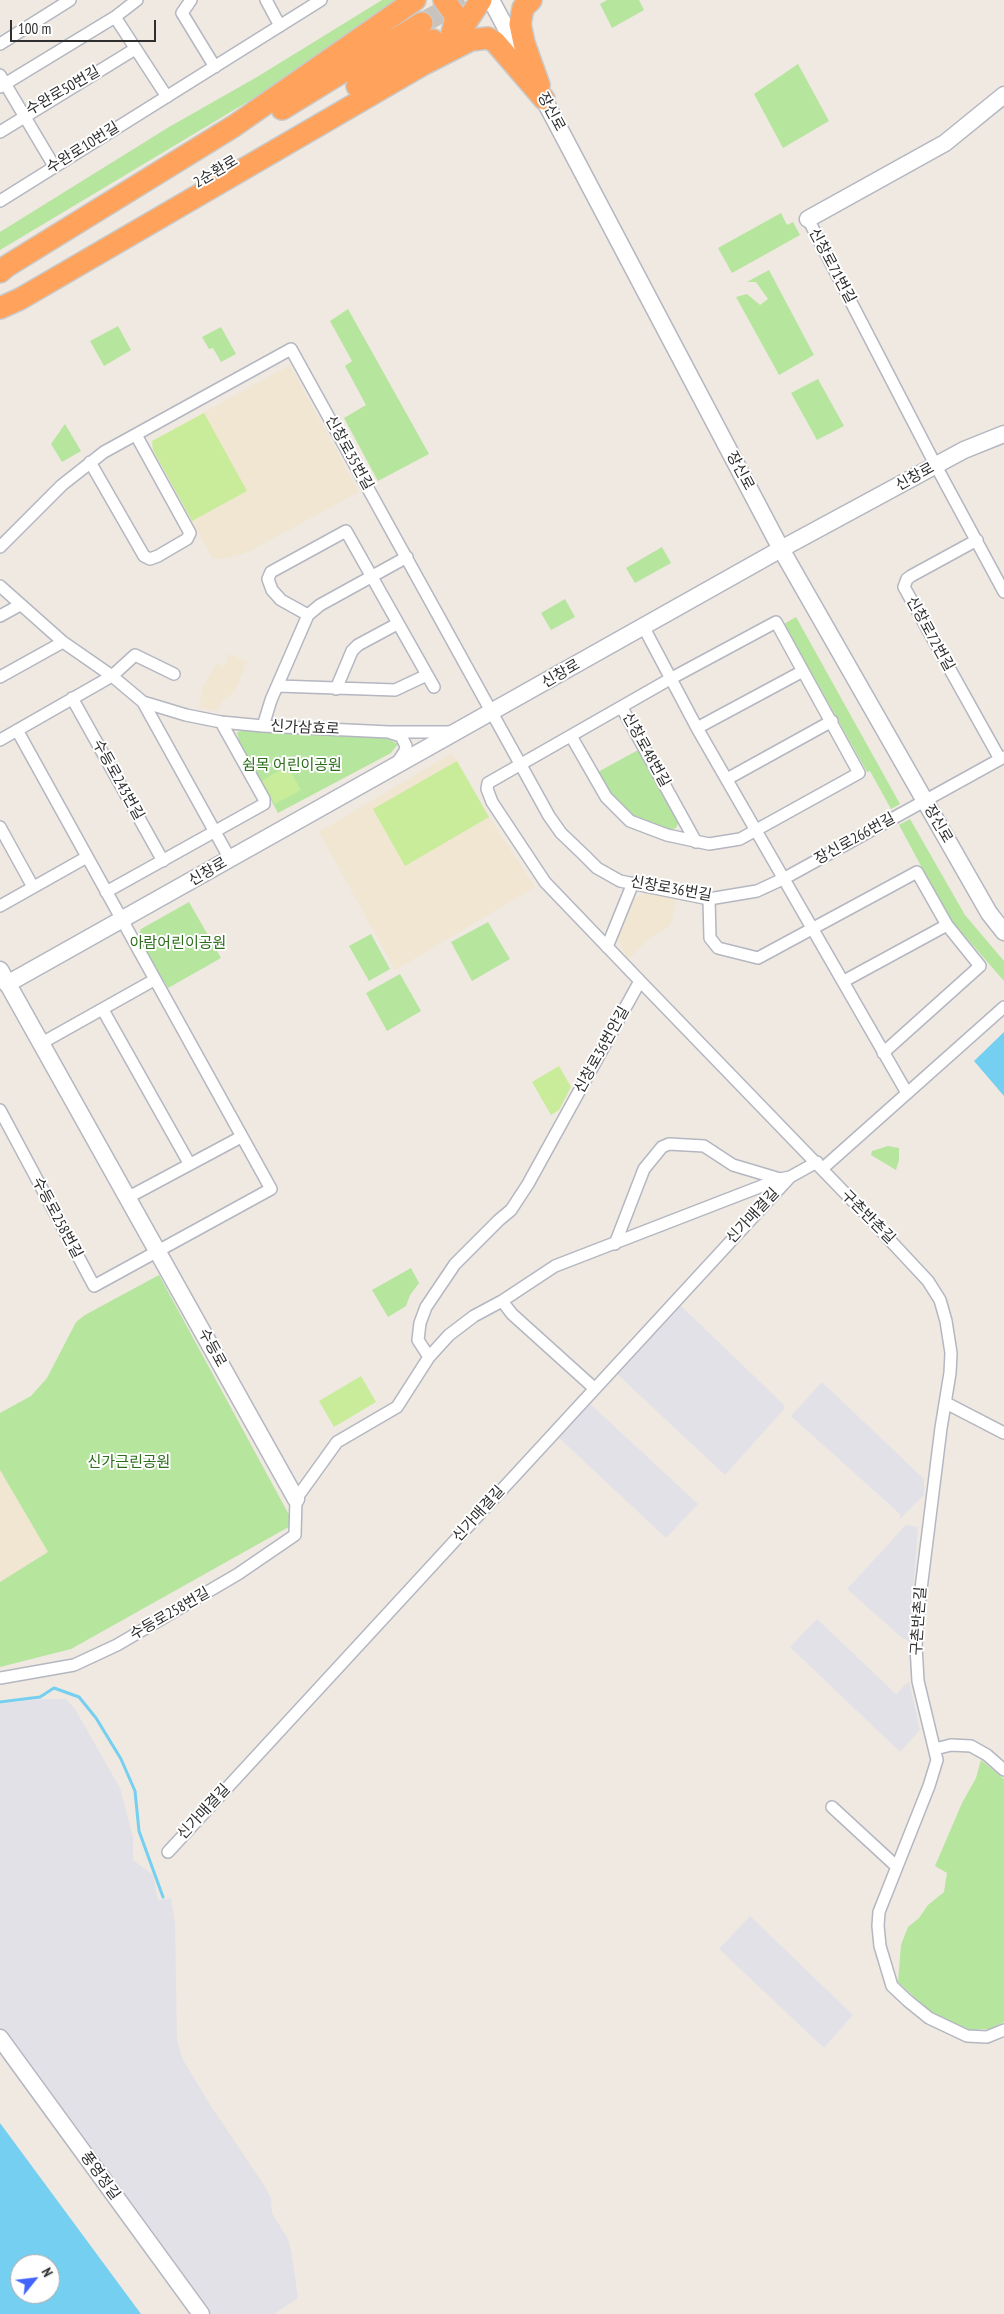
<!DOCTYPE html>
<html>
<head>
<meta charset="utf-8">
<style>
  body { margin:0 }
  #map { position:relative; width:1004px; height:2314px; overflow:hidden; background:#efe9e1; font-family:"PT Sans Narrow",sans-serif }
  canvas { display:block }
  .north { position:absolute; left:10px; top:2254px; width:50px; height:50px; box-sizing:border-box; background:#fff; border:1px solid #ababab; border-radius:50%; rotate:61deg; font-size:14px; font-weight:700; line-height:20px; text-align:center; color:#2e2e2e }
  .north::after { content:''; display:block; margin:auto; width:18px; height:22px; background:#4264fb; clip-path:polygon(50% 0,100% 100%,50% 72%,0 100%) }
  .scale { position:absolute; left:10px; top:20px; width:146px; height:22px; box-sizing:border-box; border:2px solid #2e2e2e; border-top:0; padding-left:6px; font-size:15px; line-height:18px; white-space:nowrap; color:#2e2e2e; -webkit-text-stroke:4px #fff; paint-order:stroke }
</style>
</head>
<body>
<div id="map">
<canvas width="1004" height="2314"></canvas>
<div class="north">N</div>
<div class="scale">100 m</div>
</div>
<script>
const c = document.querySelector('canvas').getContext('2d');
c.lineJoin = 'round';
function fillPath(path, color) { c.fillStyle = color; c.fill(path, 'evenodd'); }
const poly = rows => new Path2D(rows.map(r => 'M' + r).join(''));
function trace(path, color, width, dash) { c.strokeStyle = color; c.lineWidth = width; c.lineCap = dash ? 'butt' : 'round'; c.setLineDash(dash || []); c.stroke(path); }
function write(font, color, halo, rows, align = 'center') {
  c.font = font + ' "PT Sans Narrow","Noto Sans KR",sans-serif'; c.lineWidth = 4; c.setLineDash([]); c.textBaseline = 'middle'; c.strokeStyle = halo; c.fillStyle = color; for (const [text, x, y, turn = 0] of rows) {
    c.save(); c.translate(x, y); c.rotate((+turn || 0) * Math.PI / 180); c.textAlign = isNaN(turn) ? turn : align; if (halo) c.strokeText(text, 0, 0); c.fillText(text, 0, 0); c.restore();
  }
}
fillPath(poly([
  [678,1303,783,1404,785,1408,725,1475,615,1372],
  [822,1382,924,1479,924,1495,900,1519,900,1514,791,1416],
  [588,1402,698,1504,666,1538,556,1435],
  [906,1525,918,1527,909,1641,901,1637,847,1589],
  [817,1619,896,1694,909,1681,920,1730,900,1752,790,1647],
  [41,1699,66,1699,75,1709,120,1788,133,1837,133,1860,153,1875,158,1900,171,1898,175,1924,177,2040,183,2060,209,2103,266,2188,271,2198,272,2213,288,2239,291,2250,298,2298,274,2314,211,2314,0,2027,0,1704],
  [750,1916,853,2015,824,2048,719,1949]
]), '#e3e1e8');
fillPath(poly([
  [290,365,359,492,246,553,223,559,213,559,153,450,152,441],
  [229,654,247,661,237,687,230,696,222,701,218,711,199,708,203,686,217,663,224,667],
  [452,753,489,817,535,887,395,970,319,832],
  [646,893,677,899,672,919,670,925,648,940,628,959,618,940,634,898],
  [0,1470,48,1552,0,1582]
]), '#f0e6d1');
fillPath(poly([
  [382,0,405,0,264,92,0,250,0,232,169,127,257,77],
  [607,0,639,0,644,10,612,28,600,4],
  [798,64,829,121,783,148,754,94],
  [781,213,787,225,793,222,800,235,732,273,718,248],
  [769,270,814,355,779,375,736,297,747,294,760,305,768,299,756,282,747,282],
  [348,309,429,454,378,481,344,418,366,405,345,366,352,361,330,321],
  [118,326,131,350,104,366,90,341],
  [221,327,236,354,221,362,213,348,209,349,202,337],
  [818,379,844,426,817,440,791,393],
  [65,424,81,451,62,462,51,444],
  [662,547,671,563,635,583,626,568],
  [565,599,575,617,551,630,541,613],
  [796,617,900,804,891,809,870,771,867,772,784,624],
  [247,730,384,737,398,744,391,753,278,813,239,741,237,732],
  [640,749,679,821,676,828,670,830,633,817,614,801,596,773],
  [910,819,965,915,1004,961,1004,981,949,918,899,825],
  [189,902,221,958,168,988,138,937,141,929],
  [488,922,510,959,472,981,451,942],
  [371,934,390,969,369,981,349,946],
  [400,974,421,1011,387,1031,366,993],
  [888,1146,899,1148,899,1160,896,1170,871,1155,872,1151],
  [411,1268,419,1283,410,1295,406,1306,388,1317,372,1290],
  [159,1275,294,1524,71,1649,0,1667,0,1582,48,1552,0,1470,0,1413,31,1396,47,1378,76,1322,85,1315],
  [981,1760,1004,1779,1004,2022,989,2029,970,2030,933,2014,898,1982,901,1945,908,1927,919,1918,928,1905,944,1892,947,1873,935,1866,962,1803,976,1778]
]), '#b6e59e');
fillPath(poly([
  [204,413,247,491,192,521,153,450,152,441],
  [457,761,489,817,405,866,373,809],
  [287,766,301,790,275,804,262,781],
  [559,1066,571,1087,559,1110,551,1115,532,1082],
  [361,1376,376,1402,334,1427,319,1401]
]), '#c9ec9a');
fillPath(poly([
  [1004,1032,1004,1096,974,1061],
  [0,2123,141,2314,0,2314],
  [20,2264,50,2264,50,2294,20,2294]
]), '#75cff0');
trace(poly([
  [0,1702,40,1697,54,1688,79,1697,96,1718,121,1759,135,1791,139,1831,163,1897]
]), '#75cff0', 3);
trace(poly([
  [422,23,464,0]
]), '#c8c4bd', 21, [21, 11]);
const street = poly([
  [191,0,182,13,215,67],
  [266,0,280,26],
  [115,17,167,97],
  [0,44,70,0],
  [0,75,54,166],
  [0,87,115,17,137,0],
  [0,132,135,49],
  [0,201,321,0],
  [808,219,936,466,1004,592],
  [90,462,144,556,150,559,158,556,187,539,190,533,136,435],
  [977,540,911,576,907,579,904,587,1000,759],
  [0,547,62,485,104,452,291,349,549,816,561,833,584,855,597,868,620,881,709,899,757,891,785,878,1004,757],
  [0,586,63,642,112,676,143,702,186,715,221,722,263,726,389,732,454,732],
  [308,615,281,600,272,590,268,579,271,572,346,531,434,687],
  [0,616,20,605],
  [643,626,697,728,907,1093],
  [0,677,63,642],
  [278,686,395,690,427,675],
  [336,689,352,651,358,645,397,624],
  [72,698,163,861],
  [143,702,230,859],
  [622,708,696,842],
  [263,726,271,700,308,615,320,605,407,557],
  [697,728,803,671],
  [391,733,401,736,406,746,405,751,397,763],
  [0,740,112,676,135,655,174,674],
  [727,779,832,721],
  [0,827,33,887],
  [106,892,264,804,264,799,221,722],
  [709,899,710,938,718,948,758,958,917,872,947,925,980,966,883,1053],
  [0,906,87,857],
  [607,947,633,883],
  [640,981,872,1221,928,1281,940,1300,946,1321,951,1353,950,1373,941,1428,920,1597,916,1646,918,1681,937,1760,929,1786,879,1912,878,1926,880,1946,892,1986,908,2001,929,2018,967,2036,987,2037,1004,2030],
  [844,981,947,925],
  [103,1010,189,1163],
  [40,1044,154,980],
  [0,1110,94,1286,271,1189,17,730],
  [822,1169,1004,1007],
  [127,1198,241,1137],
  [615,1244,644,1169,662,1147,669,1144,704,1146,733,1165,780,1179],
  [502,1301,512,1314,594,1388],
  [429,1357,418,1340,420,1323,426,1307,455,1264,499,1220,511,1210,528,1184,640,981,545,882,492,802,487,789,488,783,670,679,776,622,859,773,740,839,709,844,667,835,630,821,606,797,571,736],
  [946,1403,1004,1433],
  [0,1678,74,1665,117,1645,238,1574,295,1535,296,1499,337,1442,397,1407,429,1357,449,1335,474,1316,502,1301,555,1266,780,1179,790,1177,817,1162],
  [935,1749,951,1745,971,1746,987,1755,1004,1770],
  [832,1807,896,1866],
  [168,1852,790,1177]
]);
const secondary = poly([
  [491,0,523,60],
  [539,90,781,549,989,913,1004,932],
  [808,219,945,143,1004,95],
  [0,970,296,1499],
  [7,984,781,549,964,450,1004,434],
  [0,2038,201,2314]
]);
const highway = poly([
  [444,0,456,16,450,42],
  [531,0,523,8,520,24,524,43,539,85],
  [447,51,481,0],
  [357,86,433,40],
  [282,109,422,23],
  [0,272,7,266,234,126,415,0],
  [0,308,20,299,424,64,471,40,488,38,495,42,544,99]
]);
trace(street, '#b4b7c1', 14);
trace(secondary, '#b4b7c1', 19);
trace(highway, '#c9c9c9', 24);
trace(street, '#fff', 11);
trace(secondary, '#fff', 16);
trace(highway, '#ffa35c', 21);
write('15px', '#2e2e2e', '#fff', [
  ["수완로50번길",63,91,-30],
  ["장신로",551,112,62],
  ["수완로10번길",83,148,-32],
  ["2순환로",216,172,-31],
  ["신창로71번길",832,266,62],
  ["신창로35번길",349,453,61],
  ["장신로",740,471,62],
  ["신창로",915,477,-29],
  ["신창로72번길",930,634,61],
  ["신창로",561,674,-30],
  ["신가삼효로",305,728,3],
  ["신창로48번길",646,750,61],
  ["수등로243번길",118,780,61],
  ["장신로",938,824,60],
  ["장신로266번길",855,839,-29],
  ["신창로",208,872,-30],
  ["신창로36번길",671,889,10],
  ["신창로36번안길",602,1050,-61],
  ["신가매결길",753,1216,-47],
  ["구촌반촌길",868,1217,45],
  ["수등로258번길",57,1218,62],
  ["수등로",212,1348,61],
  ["신가매결길",479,1514,-48],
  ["수등로258번길",170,1614,-30],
  ["구촌반촌길",919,1621,-86],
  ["신가매결길",204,1812,-47],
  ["풍영정길",100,2176,54]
]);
write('15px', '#2c6e1b', '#fff', [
  ["쉼목 어린이공원",292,766],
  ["아람어린이공원",178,944],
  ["신가근린공원",129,1463]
]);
</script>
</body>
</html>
